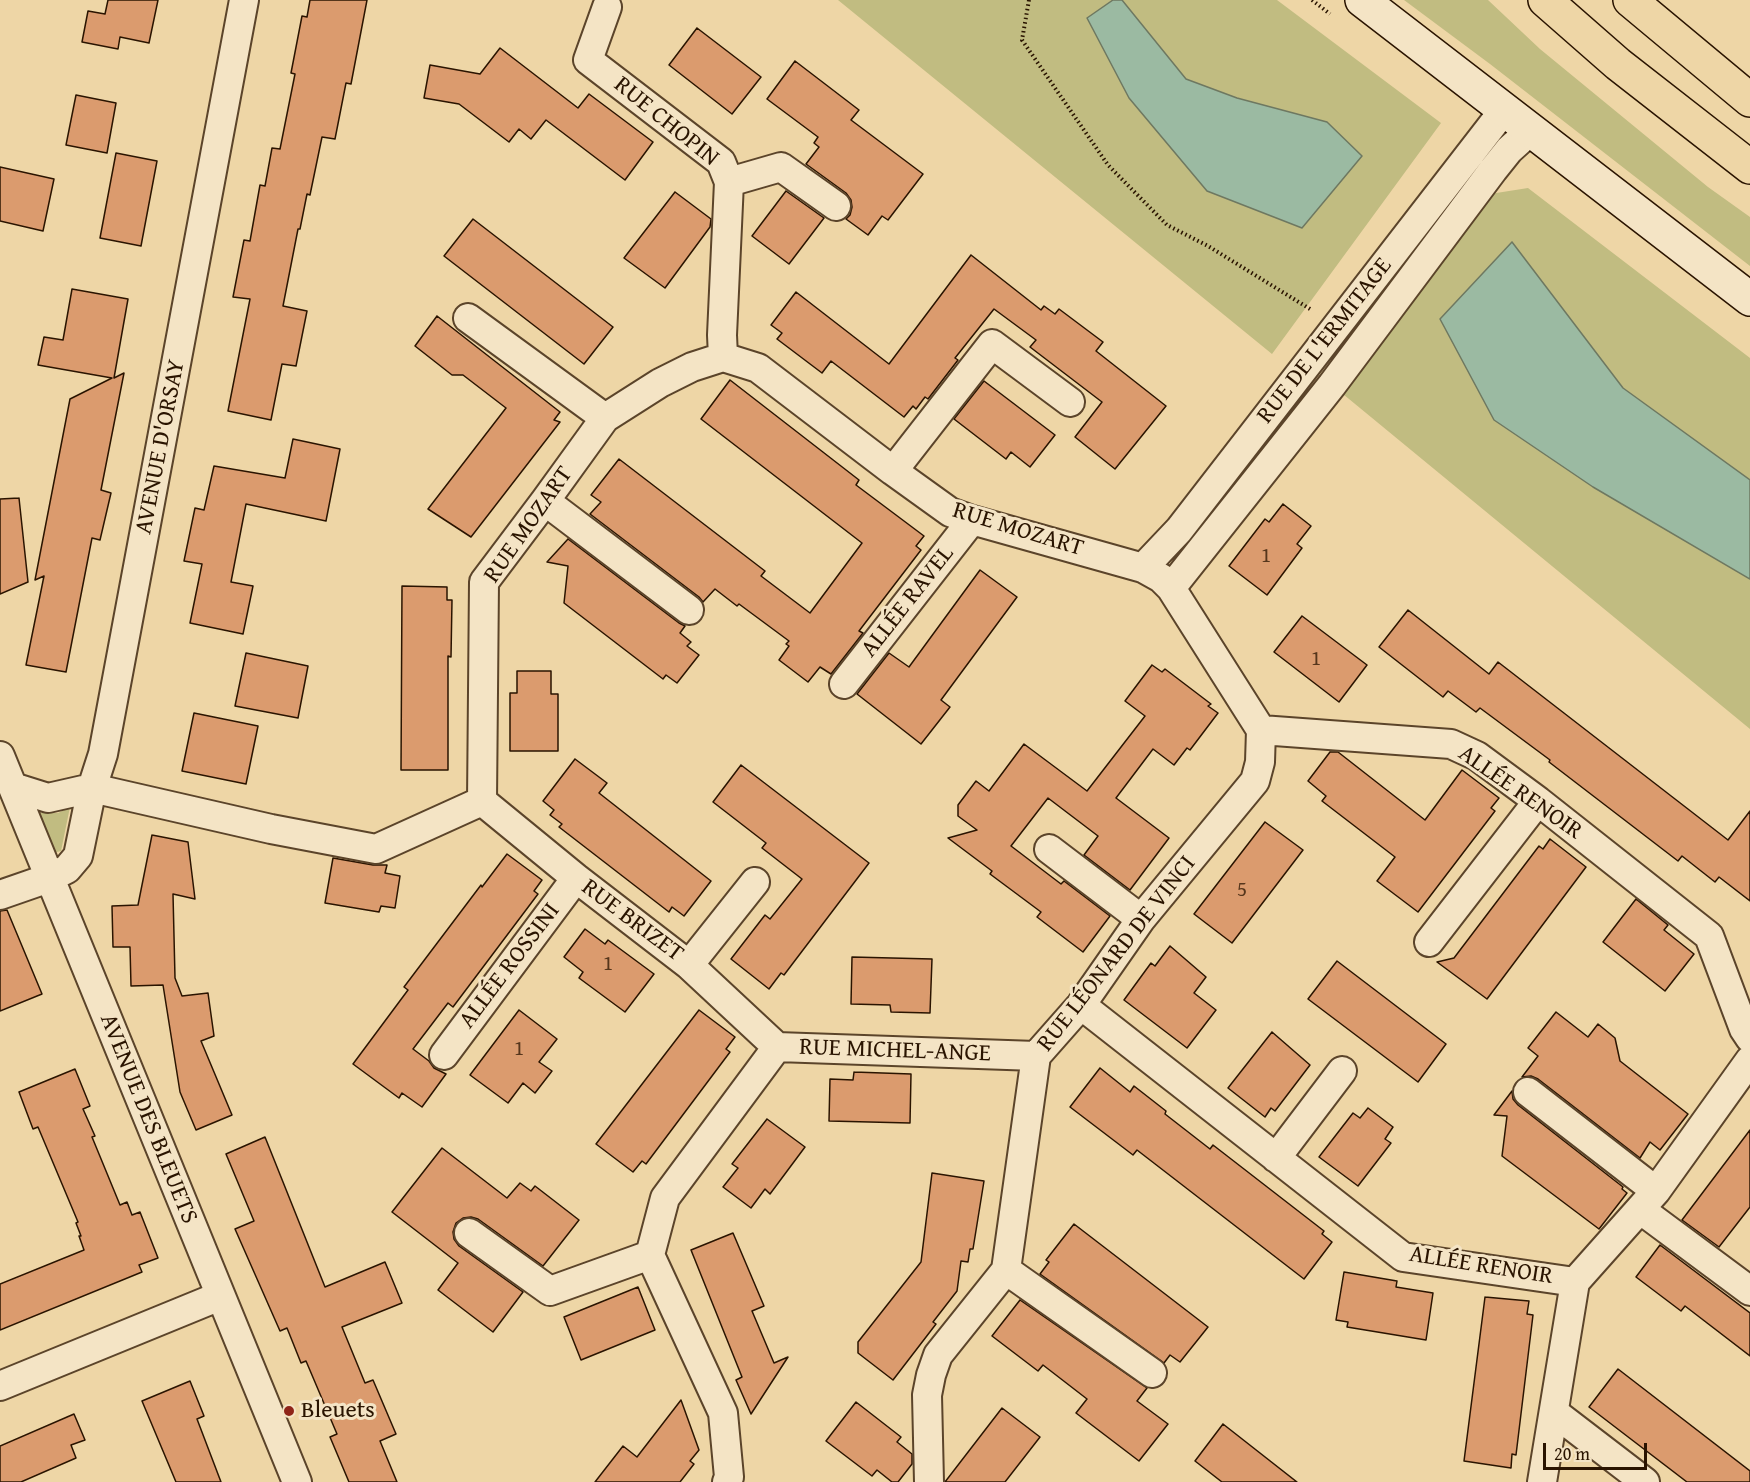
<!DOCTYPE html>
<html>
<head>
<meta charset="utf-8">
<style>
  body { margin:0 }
  #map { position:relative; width:1750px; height:1482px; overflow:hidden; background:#eed6a6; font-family:"Gentium Book Plus",serif }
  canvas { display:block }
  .scale { position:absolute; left:1543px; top:1443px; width:104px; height:27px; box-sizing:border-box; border:3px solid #2a1400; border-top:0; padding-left:8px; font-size:18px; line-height:21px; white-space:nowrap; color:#2a1400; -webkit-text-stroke:4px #f4e4c5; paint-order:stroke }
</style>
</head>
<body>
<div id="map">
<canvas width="1750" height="1482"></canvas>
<div class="scale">20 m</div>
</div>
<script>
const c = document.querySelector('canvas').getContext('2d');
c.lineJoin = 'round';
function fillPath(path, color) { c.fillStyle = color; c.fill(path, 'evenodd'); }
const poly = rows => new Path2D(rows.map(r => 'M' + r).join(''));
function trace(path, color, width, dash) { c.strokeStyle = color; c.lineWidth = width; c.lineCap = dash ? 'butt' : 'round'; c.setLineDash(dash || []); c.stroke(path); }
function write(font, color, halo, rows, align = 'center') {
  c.font = font + ' "Gentium Book Plus",serif'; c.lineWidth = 6; c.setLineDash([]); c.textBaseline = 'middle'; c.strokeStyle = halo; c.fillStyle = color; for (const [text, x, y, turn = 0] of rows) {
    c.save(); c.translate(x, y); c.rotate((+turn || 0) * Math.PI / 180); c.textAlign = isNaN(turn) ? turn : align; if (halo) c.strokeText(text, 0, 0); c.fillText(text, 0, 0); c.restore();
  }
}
fillPath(poly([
  [838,0,1277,0,1441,123,1272,354],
  [1404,0,1488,0,1540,49,1708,187,1750,217,1750,266,1490,64],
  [1528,188,1750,358,1750,729,1332,385,1490,194],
  [70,807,61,851,53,853,37,813,58,813]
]), '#c1bc81');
const water = poly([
  [1113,0,1122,0,1186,79,1237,98,1327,122,1362,156,1302,228,1207,191,1129,98,1087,18,1113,0],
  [1512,242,1623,388,1750,480,1750,579,1593,487,1494,420,1440,319,1512,242]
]);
fillPath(water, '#9bbaa2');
trace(water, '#6e7861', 1.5);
const building = poly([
  [108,0,158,0,149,43,120,37,118,49,82,42,88,11,105,14,108,0],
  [310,0,367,0,351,84,346,83,335,139,322,137,310,195,307,194,300,229,298,229,283,306,307,311,296,366,282,364,271,420,228,411,250,299,233,297,244,240,250,241,260,185,265,186,272,148,280,149,295,74,291,73,302,16,307,17,310,0],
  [697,28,761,77,732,114,669,65,697,28],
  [500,48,578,108,589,94,653,142,625,180,546,120,531,139,519,129,509,142,459,104,424,98,430,65,480,74,500,48],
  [795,61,859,110,851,120,923,174,888,220,882,216,868,235,846,219,850,215,852,207,851,200,846,193,806,164,819,147,814,143,818,137,767,99,795,61],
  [76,95,116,103,107,153,66,145,76,95],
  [116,153,157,161,141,246,100,238,116,153],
  [0,167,54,179,43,231,0,221,0,167],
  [786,191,824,218,789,264,752,236,786,191],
  [675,192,711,219,710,227,665,288,624,258,675,192],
  [473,219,613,327,584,364,444,256,473,219],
  [971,255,1041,310,1044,306,1055,314,1059,309,1103,342,1096,351,1166,406,1115,469,1075,437,1102,402,1030,347,1036,340,994,309,955,358,958,360,928,399,925,397,916,409,913,406,904,417,831,361,822,373,777,339,782,333,771,325,796,292,889,364,971,255],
  [72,289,128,299,114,378,124,373,101,490,111,493,100,540,92,538,66,672,26,665,44,576,35,580,70,399,112,378,38,365,44,337,63,340,72,289],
  [437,316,560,412,554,420,560,422,471,537,428,509,506,408,463,375,452,375,415,346,437,316],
  [730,380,859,480,856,485,924,536,916,546,921,550,859,631,863,633,831,674,820,667,808,682,779,660,789,646,786,644,789,641,739,604,737,606,715,589,703,602,699,597,590,514,601,502,591,495,619,459,765,571,761,576,810,613,862,543,701,419,730,380],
  [984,381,1055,435,1030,467,1011,452,1006,459,954,419,984,381],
  [293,439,340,449,326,521,246,504,231,582,253,586,243,634,190,623,202,564,184,561,195,508,204,510,214,466,285,478,293,439],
  [19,498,28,582,0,594,0,499,19,498],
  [1283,504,1311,526,1297,544,1302,548,1267,595,1229,566,1265,519,1269,522,1283,504],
  [568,539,679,623,685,626,680,633,691,642,687,646,699,655,677,683,666,675,663,679,564,603,568,566,547,562,568,539],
  [980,570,1017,597,941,700,950,707,921,744,857,694,889,653,909,667,980,570],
  [402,586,447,587,447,600,452,600,451,657,448,656,448,770,401,770,402,586],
  [1408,610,1489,674,1498,662,1728,840,1750,811,1750,901,1719,877,1715,882,1682,856,1678,861,1549,762,1550,760,1480,708,1476,712,1448,691,1443,697,1379,647,1408,610],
  [1302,616,1367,665,1339,702,1274,652,1302,616],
  [246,653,308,666,298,718,235,706,246,653],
  [1152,665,1162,672,1165,669,1211,704,1208,706,1218,713,1190,750,1187,748,1174,765,1153,749,1116,798,1169,838,1130,890,1084,855,1098,836,1048,798,1011,846,1061,884,1064,881,1110,916,1083,952,1037,917,1041,912,990,874,992,871,948,838,977,830,958,816,958,805,976,781,989,791,1024,744,1087,791,1145,716,1125,701,1152,665],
  [517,671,551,671,551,694,558,694,558,751,510,751,510,693,517,693,517,671],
  [194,713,258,726,246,784,182,771,194,713],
  [1330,752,1338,752,1425,820,1462,770,1499,798,1491,808,1495,811,1418,912,1377,881,1395,857,1322,801,1326,796,1308,781,1330,752],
  [575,759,607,783,599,793,711,881,684,916,672,907,669,912,559,827,562,824,550,815,554,810,543,801,575,759],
  [741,765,869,863,784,975,781,973,769,989,731,959,765,915,770,919,802,879,762,848,766,843,713,802,741,765],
  [1265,822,1303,850,1232,943,1194,914,1265,822],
  [152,835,188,842,195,899,173,894,175,978,182,996,208,993,214,1036,201,1041,232,1115,196,1130,180,1092,163,985,131,986,130,947,113,947,112,906,138,905,152,835],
  [1550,839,1586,867,1487,999,1437,962,1454,958,1539,846,1543,849,1550,839],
  [507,854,542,880,534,891,538,894,453,1007,448,1003,413,1049,429,1061,434,1068,446,1074,422,1107,402,1093,399,1098,353,1064,408,990,404,987,481,885,482,887,507,854],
  [333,858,373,865,387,865,385,873,400,876,395,908,381,906,379,912,325,903,333,858],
  [1636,899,1668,925,1664,930,1694,954,1665,991,1603,942,1636,899],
  [7,910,42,994,0,1011,0,911,7,910],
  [585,929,605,944,608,940,654,974,625,1012,579,978,583,972,564,957,585,929],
  [1170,946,1206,977,1194,993,1216,1010,1187,1048,1124,1000,1151,963,1155,966,1170,946],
  [852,957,932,959,930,1013,891,1012,890,1005,851,1004,852,957],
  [1337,961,1446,1044,1418,1082,1308,999,1337,961],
  [519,1010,557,1039,539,1062,552,1071,535,1093,523,1083,508,1103,470,1075,519,1010],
  [699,1010,735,1037,726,1049,730,1052,646,1164,642,1161,633,1172,596,1144,699,1010],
  [1556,1012,1588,1037,1598,1024,1615,1038,1620,1061,1688,1114,1660,1150,1650,1142,1640,1158,1538,1079,1531,1076,1522,1077,1538,1056,1528,1048,1556,1012],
  [1272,1032,1310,1065,1275,1111,1271,1108,1265,1117,1228,1088,1272,1032],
  [1100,1068,1130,1092,1134,1086,1166,1111,1165,1114,1210,1149,1213,1145,1324,1231,1322,1234,1332,1242,1304,1279,1137,1150,1133,1155,1070,1107,1100,1068],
  [75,1069,90,1106,83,1109,95,1136,92,1137,120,1205,127,1202,132,1215,140,1212,158,1258,139,1265,142,1272,0,1330,0,1284,84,1250,79,1236,81,1236,76,1223,78,1222,38,1127,33,1129,19,1092,75,1069],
  [854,1072,911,1074,910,1123,829,1121,830,1079,853,1080,854,1072],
  [1512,1091,1513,1099,1518,1105,1623,1187,1622,1189,1627,1193,1599,1229,1502,1156,1507,1116,1494,1115,1512,1091],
  [1368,1108,1393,1127,1385,1139,1391,1143,1358,1186,1319,1157,1353,1113,1360,1118,1368,1108],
  [767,1119,805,1147,770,1194,765,1189,751,1208,723,1187,738,1168,732,1164,767,1119],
  [1750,1130,1750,1207,1719,1247,1682,1220,1750,1130],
  [265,1137,325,1287,385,1262,402,1303,342,1327,365,1383,373,1380,396,1434,380,1441,397,1482,349,1482,330,1437,337,1434,306,1361,301,1363,287,1328,280,1331,235,1229,254,1221,226,1154,265,1137],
  [442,1148,507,1198,520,1183,531,1191,535,1186,579,1220,543,1266,478,1219,471,1217,463,1218,456,1223,453,1232,454,1239,459,1246,523,1292,493,1332,438,1290,458,1263,392,1212,442,1148],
  [932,1173,984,1181,973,1249,970,1249,968,1262,961,1261,957,1291,933,1322,936,1324,893,1380,858,1353,858,1342,921,1262,932,1173],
  [1074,1224,1208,1327,1180,1362,1170,1355,1164,1363,1040,1274,1049,1262,1046,1260,1074,1224],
  [733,1233,764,1306,752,1311,774,1363,788,1357,751,1414,736,1380,742,1377,691,1250,733,1233],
  [1660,1245,1750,1313,1750,1356,1685,1306,1681,1311,1636,1277,1660,1245],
  [1344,1272,1397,1281,1396,1287,1433,1293,1426,1340,1347,1327,1348,1322,1336,1320,1344,1272],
  [638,1287,655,1330,581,1360,564,1317,638,1287],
  [1485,1297,1529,1301,1527,1314,1533,1315,1516,1455,1512,1454,1511,1468,1464,1461,1485,1297],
  [1020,1300,1147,1388,1137,1401,1168,1424,1139,1461,1076,1413,1087,1399,1043,1365,1038,1371,992,1336,1020,1300],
  [1618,1369,1750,1471,1750,1482,1687,1482,1589,1407,1618,1369],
  [190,1381,204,1416,197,1419,221,1482,176,1482,142,1401,190,1381],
  [681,1400,699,1450,690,1461,694,1464,680,1482,595,1482,623,1446,637,1457,681,1400],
  [856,1402,901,1437,897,1442,912,1454,912,1464,898,1482,892,1482,877,1470,872,1476,826,1441,856,1402],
  [1002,1408,1040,1437,1005,1482,945,1482,1002,1408],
  [74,1414,85,1440,71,1445,76,1458,21,1482,0,1482,0,1446,74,1414],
  [1223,1424,1297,1482,1222,1482,1195,1461,1223,1424]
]);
fillPath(building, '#db9b6e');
trace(building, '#2a1400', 1.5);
const minor = poly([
  [607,7,588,60,721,162,729,182,722,335,723,357],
  [729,182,781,167,836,206],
  [468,318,605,418],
  [893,471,992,344,1070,402],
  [545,501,689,610],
  [1143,568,1179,530,1504,110],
  [1171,588,1332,385,1493,170,1509,150,1530,131],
  [844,684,972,520],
  [1261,730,1451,744,1477,756,1538,801,1709,936,1744,1029,1750,1038],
  [0,756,297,1482],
  [13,787,48,798,92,788,271,829,376,849,482,801,484,582,545,501,605,418,660,383,692,367,723,357,758,368,893,471,950,512,972,520,1143,568,1161,578,1171,588,1261,730,1260,762,1255,781,1141,919,1081,1005,1036,1056,1006,1270,938,1355,931,1375,927,1395,929,1482],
  [482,801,576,878,689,965,777,1047],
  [1049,849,1141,919],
  [0,895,49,878,67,869,78,856,92,788,103,754,244,0],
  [1429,942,1538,801],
  [689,965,755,882],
  [1081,1005,1403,1257,1575,1282,1656,1191,1750,1060],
  [444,1055,576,878],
  [1528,1092,1656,1191],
  [1276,1158,1342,1071],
  [1641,1210,1750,1291],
  [469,1233,550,1291,650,1255],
  [1006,1270,1152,1373],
  [0,1386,220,1296],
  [1555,1413,1645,1482],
  [727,1482,729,1477,723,1413,650,1255,665,1198,777,1047,1036,1056],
  [1542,1482,1575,1282]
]);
const secondary = poly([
  [1362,0,1750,299]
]);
const trunk = poly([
  [1545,0,1618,64,1750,167],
  [1630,0,1750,100]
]);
trace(minor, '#5b442a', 32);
trace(secondary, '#2a1400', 36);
trace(trunk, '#2a1400', 36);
trace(poly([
  [1029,0,1022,40,1108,165,1167,225,1208,246,1310,309],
  [1312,0,1330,14]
]), '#2a1400', 4, [1.5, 3]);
trace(minor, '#f4e4c5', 28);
trace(secondary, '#f4e4c5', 33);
trace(trunk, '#eed6a6', 33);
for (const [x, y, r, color] of [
  [289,1411,6,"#8f2418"]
]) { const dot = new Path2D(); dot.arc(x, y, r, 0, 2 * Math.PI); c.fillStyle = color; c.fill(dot); trace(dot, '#f4e4c5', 2); }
write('21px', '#56361c', null, [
  ["1",1266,557],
  ["1",1316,660],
  ["5",1242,891],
  ["1",608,965],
  ["1",519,1050]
]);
write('24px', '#2a1400', '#f4e4c5', [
  ["RUE CHOPIN",666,122,39],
  ["RUE DE L'ERMITAGE",1325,341,-52],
  ["AVENUE D'ORSAY",161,447,-79],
  ["RUE MOZART",529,525,-55],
  ["RUE MOZART",1018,530,17],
  ["ALLÉE RAVEL",908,602,-52],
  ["ALLÉE RENOIR",1520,793,35],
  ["RUE BRIZET",632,921,37],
  ["RUE LÉONARD DE VINCI",1117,954,-52],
  ["ALLÉE ROSSINI",510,966,-53],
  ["RUE MICHEL-ANGE",895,1051,2],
  ["AVENUE DES BLEUETS",148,1119,68],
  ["ALLÉE RENOIR",1481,1266,9]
]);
write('24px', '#2a1400', '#f4e4c5', [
  ["Bleuets",301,1411]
], 'left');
</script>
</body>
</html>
